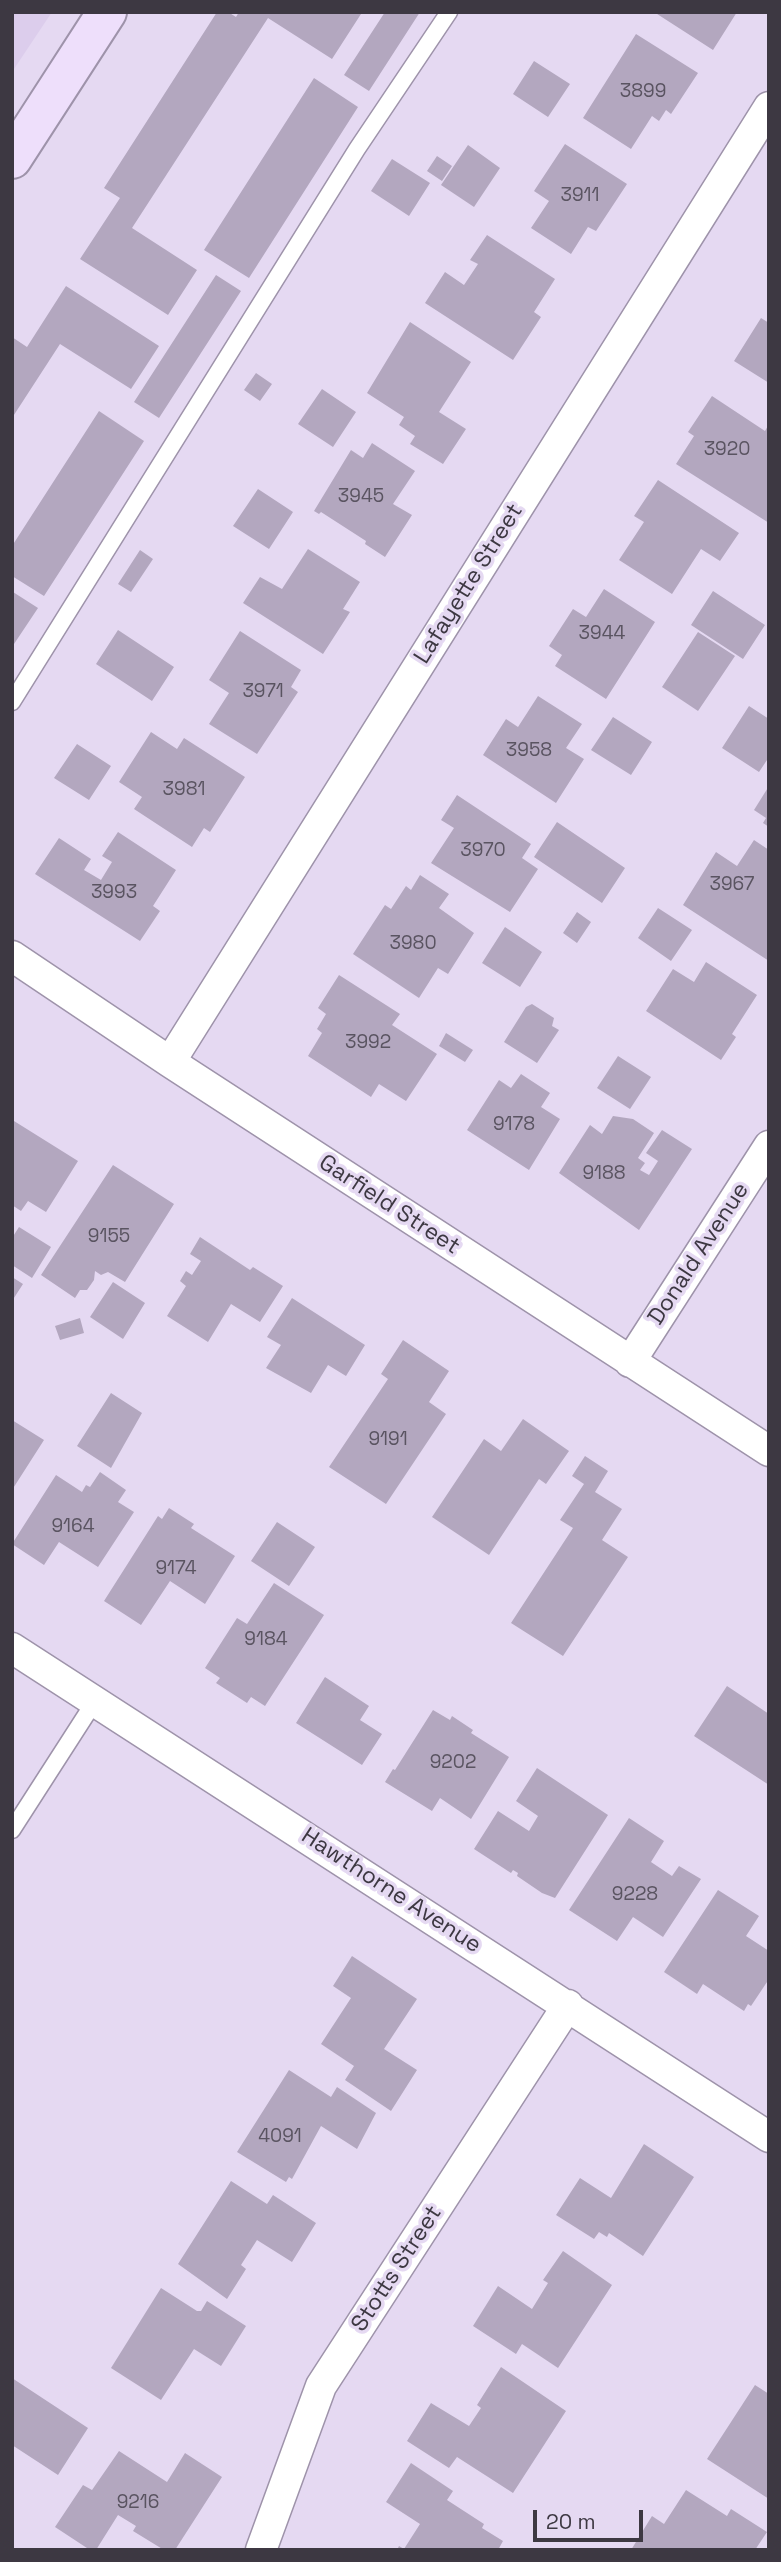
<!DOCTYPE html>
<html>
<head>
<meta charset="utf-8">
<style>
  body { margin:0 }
  #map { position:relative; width:781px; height:2562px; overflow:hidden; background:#e5d9f2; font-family:"Space Grotesk",sans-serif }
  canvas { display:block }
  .frame { position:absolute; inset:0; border:14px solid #3d3842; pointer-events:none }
  .scale { position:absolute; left:533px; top:2510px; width:110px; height:32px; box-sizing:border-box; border:4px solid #3d3842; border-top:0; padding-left:9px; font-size:21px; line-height:24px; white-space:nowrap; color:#3d3842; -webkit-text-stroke:5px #e5d9f2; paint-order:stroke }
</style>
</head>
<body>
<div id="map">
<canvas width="781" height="2562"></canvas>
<div class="frame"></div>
<div class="scale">20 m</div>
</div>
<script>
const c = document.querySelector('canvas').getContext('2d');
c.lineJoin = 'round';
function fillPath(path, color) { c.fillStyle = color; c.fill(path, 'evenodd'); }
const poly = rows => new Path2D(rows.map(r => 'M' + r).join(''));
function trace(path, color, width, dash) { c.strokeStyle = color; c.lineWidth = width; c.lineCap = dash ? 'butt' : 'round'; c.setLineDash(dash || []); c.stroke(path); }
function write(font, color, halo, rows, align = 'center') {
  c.font = font + ' "Space Grotesk",sans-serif'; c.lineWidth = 7; c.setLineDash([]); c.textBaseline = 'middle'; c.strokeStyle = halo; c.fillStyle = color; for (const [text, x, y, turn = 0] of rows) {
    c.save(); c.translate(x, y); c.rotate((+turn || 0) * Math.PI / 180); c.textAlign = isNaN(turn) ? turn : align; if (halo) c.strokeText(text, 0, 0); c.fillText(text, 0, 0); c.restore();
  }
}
fillPath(poly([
  [12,12,52,12,12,72]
]), '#dccdec');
fillPath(poly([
  [217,12,228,12,236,17,239,12,361,14,332,59,268,18,132,228,197,270,168,315,80,259,120,198,104,188],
  [385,12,420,12,369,91,344,75],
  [654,12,737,12,713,50],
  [636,34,698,73,671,114,666,110,659,121,652,116,631,149,583,118],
  [534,61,570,84,548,117,513,94],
  [314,78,358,107,249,278,204,250],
  [565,144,627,184,596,231,588,227,571,254,531,228,549,201,534,191],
  [468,145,500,168,474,207,441,185],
  [437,156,452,166,442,181,427,171],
  [392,159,430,183,409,216,371,191],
  [487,235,555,279,534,312,541,317,513,360,425,303,445,272,464,285,478,264,470,260],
  [216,275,241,291,159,418,134,402],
  [66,286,159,346,131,389,60,344,12,418,12,337,27,347],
  [761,318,769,323,769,383,734,361],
  [410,322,471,362,439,412,466,429,443,464,410,444,415,436,399,425,404,417,367,393],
  [256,373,272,384,260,401,244,390],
  [322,389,356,412,333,447,298,424],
  [712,396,765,431,769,424,769,523,676,464,694,436,688,432],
  [99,411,144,441,44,596,12,576,12,546],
  [372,443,415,471,393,504,412,515,385,557,365,544,366,541,321,512,319,514,314,511,351,450,363,458],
  [658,480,739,533,720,561,701,549,672,594,619,560,644,522,634,516],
  [258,489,293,512,269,549,233,526],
  [308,549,360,582,343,609,350,612,323,654,243,603,260,577,282,589],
  [140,550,153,559,131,592,118,584],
  [604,589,655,622,606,699,555,666,562,655,549,646,573,609,586,617],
  [713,591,765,625,743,659,691,625],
  [13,592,38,608,12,647,12,593],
  [118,630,174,667,152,701,96,664],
  [240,631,301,670,291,687,298,692,257,754,209,724,229,693,209,680],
  [698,632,735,656,698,711,662,687],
  [538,696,582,724,566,748,584,759,556,803,483,755,506,719,518,727],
  [749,706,769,719,769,757,759,772,722,748],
  [613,717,652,742,631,775,591,750],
  [151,732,177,749,184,738,245,777,210,832,204,828,192,847,134,809,142,797,119,782],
  [77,744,111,766,89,800,54,778],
  [769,786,769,827,763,823,766,818,754,810],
  [457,795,531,844,522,858,538,869,510,912,431,863,454,828,441,820],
  [557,822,625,868,602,903,534,857],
  [118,832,176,870,153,906,160,911,140,941,35,874,59,838,91,859,84,870,101,880,112,862,102,856],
  [754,840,769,850,769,961,683,905,716,852,737,866],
  [420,875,449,894,439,908,474,933,448,974,438,968,419,998,353,954,385,905,391,909,406,886,411,890],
  [658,908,692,930,671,961,638,938],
  [577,912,591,922,577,943,563,933],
  [505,927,542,952,520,987,482,963],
  [706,962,757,995,732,1034,736,1037,721,1060,646,1011,673,969,694,982],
  [339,975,400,1014,392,1025,437,1054,406,1101,379,1084,371,1097,308,1056,322,1033,317,1029,326,1014,318,1008],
  [532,1004,554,1018,552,1026,559,1030,537,1063,504,1042,526,1007],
  [446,1033,473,1050,465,1062,439,1046],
  [618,1056,651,1077,630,1109,597,1088],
  [521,1074,550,1093,541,1107,560,1119,529,1170,467,1130,499,1080,511,1088],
  [613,1116,633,1119,654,1133,638,1158,645,1163,640,1170,649,1175,658,1161,646,1153,662,1130,692,1149,639,1230,559,1173,590,1125,602,1134],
  [14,1121,78,1161,46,1212,28,1201,21,1211,12,1205],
  [113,1165,174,1204,125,1282,108,1272,101,1275,95,1271,94,1280,87,1290,80,1290,75,1298,41,1275],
  [19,1227,51,1247,32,1278,12,1265,12,1238],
  [200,1237,250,1270,253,1267,283,1286,260,1322,231,1304,208,1342,167,1316,186,1286,180,1281,186,1271,192,1275,201,1261,190,1254],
  [12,1277,23,1284,12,1301],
  [113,1282,145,1303,123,1339,90,1317],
  [292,1298,365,1345,346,1376,328,1365,311,1393,266,1368,281,1345,267,1337],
  [80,1318,84,1333,60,1340,55,1326],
  [403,1340,449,1371,429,1402,446,1414,386,1504,329,1467,388,1379,381,1374],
  [111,1393,142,1413,111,1468,77,1446],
  [523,1419,569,1451,546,1484,539,1479,489,1555,432,1517,484,1439,501,1451],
  [12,1420,44,1440,12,1490],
  [585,1456,608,1471,595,1492,622,1509,602,1540,628,1557,563,1656,511,1623,573,1528,560,1520,584,1484,572,1476],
  [100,1472,126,1490,118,1502,134,1512,98,1567,59,1542,44,1565,12,1544,56,1475,82,1492,86,1485,90,1487],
  [169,1508,194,1524,191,1528,235,1556,205,1604,170,1581,141,1625,104,1601,158,1516,162,1519],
  [277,1522,315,1547,289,1586,251,1561],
  [274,1583,324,1615,265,1706,251,1697,247,1703,216,1683,220,1678,205,1668,237,1618,247,1624],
  [325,1677,369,1706,360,1720,382,1734,362,1765,296,1723],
  [727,1686,769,1714,769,1785,694,1736],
  [433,1710,450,1720,452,1716,473,1730,471,1733,509,1757,471,1819,440,1798,432,1811,385,1782,393,1769,395,1770],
  [537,1768,608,1815,555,1898,542,1893,517,1876,518,1873,513,1870,511,1873,474,1849,498,1811,529,1831,538,1816,516,1801],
  [629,1818,664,1841,651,1862,672,1876,679,1866,701,1879,663,1937,633,1917,617,1941,569,1910],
  [718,1890,759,1916,746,1936,769,1951,769,1979,751,2006,748,2004,744,2011,703,1984,697,1994,664,1972],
  [352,1956,417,1999,384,2049,417,2070,391,2111,345,2080,354,2066,321,2044,351,1998,333,1986],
  [289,2070,331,2097,337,2087,376,2113,357,2149,321,2126,292,2179,289,2177,286,2182,237,2152],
  [644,2144,694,2177,643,2256,609,2233,607,2237,599,2232,594,2239,556,2215,580,2178,611,2198],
  [231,2181,267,2204,273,2195,316,2223,292,2262,257,2240,241,2265,246,2269,227,2299,178,2264],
  [563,2251,612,2285,558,2368,522,2344,516,2354,473,2326,498,2286,532,2309,548,2283,543,2280],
  [161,2288,197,2311,201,2311,207,2301,246,2326,221,2366,194,2349,161,2400,111,2368],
  [501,2367,566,2411,513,2493,457,2457,449,2468,407,2441,431,2403,469,2426,481,2408,477,2405],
  [12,2378,88,2428,58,2475,12,2445],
  [755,2385,769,2394,769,2499,707,2459],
  [119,2451,167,2482,185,2453,222,2477,175,2550,164,2550,133,2531,136,2526,118,2515,96,2550,90,2550,55,2527,83,2485,92,2490],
  [411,2463,453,2491,447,2500,484,2524,482,2528,503,2541,498,2550,397,2550,399,2546,404,2549,420,2524,386,2502],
  [686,2490,727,2516,731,2509,767,2532,755,2550,631,2550,652,2516,664,2524]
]), '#b3a7bf');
const service = poly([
  [12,702,357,149,449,12],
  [12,1830,95,1701]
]);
const minor = poly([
  [12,956,170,1062,769,1451],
  [170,1062,769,107],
  [630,1362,769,1146],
  [12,1648,769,2137],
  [261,2550,321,2386,568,2005]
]);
const secondary = poly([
  [12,159,107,12]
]);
trace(service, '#9e93aa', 19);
trace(minor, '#9e93aa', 33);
trace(secondary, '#9e93aa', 42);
trace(service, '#fff', 16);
trace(minor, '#fff', 30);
trace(secondary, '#eedffb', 38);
write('19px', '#5a5461', null, [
  ["3899",643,92],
  ["3911",580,196],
  ["3920",727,450],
  ["3945",361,497],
  ["3944",602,634],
  ["3971",263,692],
  ["3958",529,751],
  ["3981",184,790],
  ["3970",483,851],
  ["3967",732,885],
  ["3993",114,893],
  ["3980",413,944],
  ["3992",368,1043],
  ["9178",514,1125],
  ["9188",604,1174],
  ["9155",109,1237],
  ["9191",388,1440],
  ["9164",73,1527],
  ["9174",176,1569],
  ["9184",266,1640],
  ["9202",453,1763],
  ["9228",635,1895],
  ["4091",280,2137],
  ["9216",138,2503]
]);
write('23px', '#3d3842', '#e5d9f2', [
  ["Lafayette Street",469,584,-58],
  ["Garfield Street",389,1205,33],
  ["Donald Avenue",699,1254,-57],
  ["Hawthorne Avenue",391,1891,33],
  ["Stotts Street",397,2269,-57]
]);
</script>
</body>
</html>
